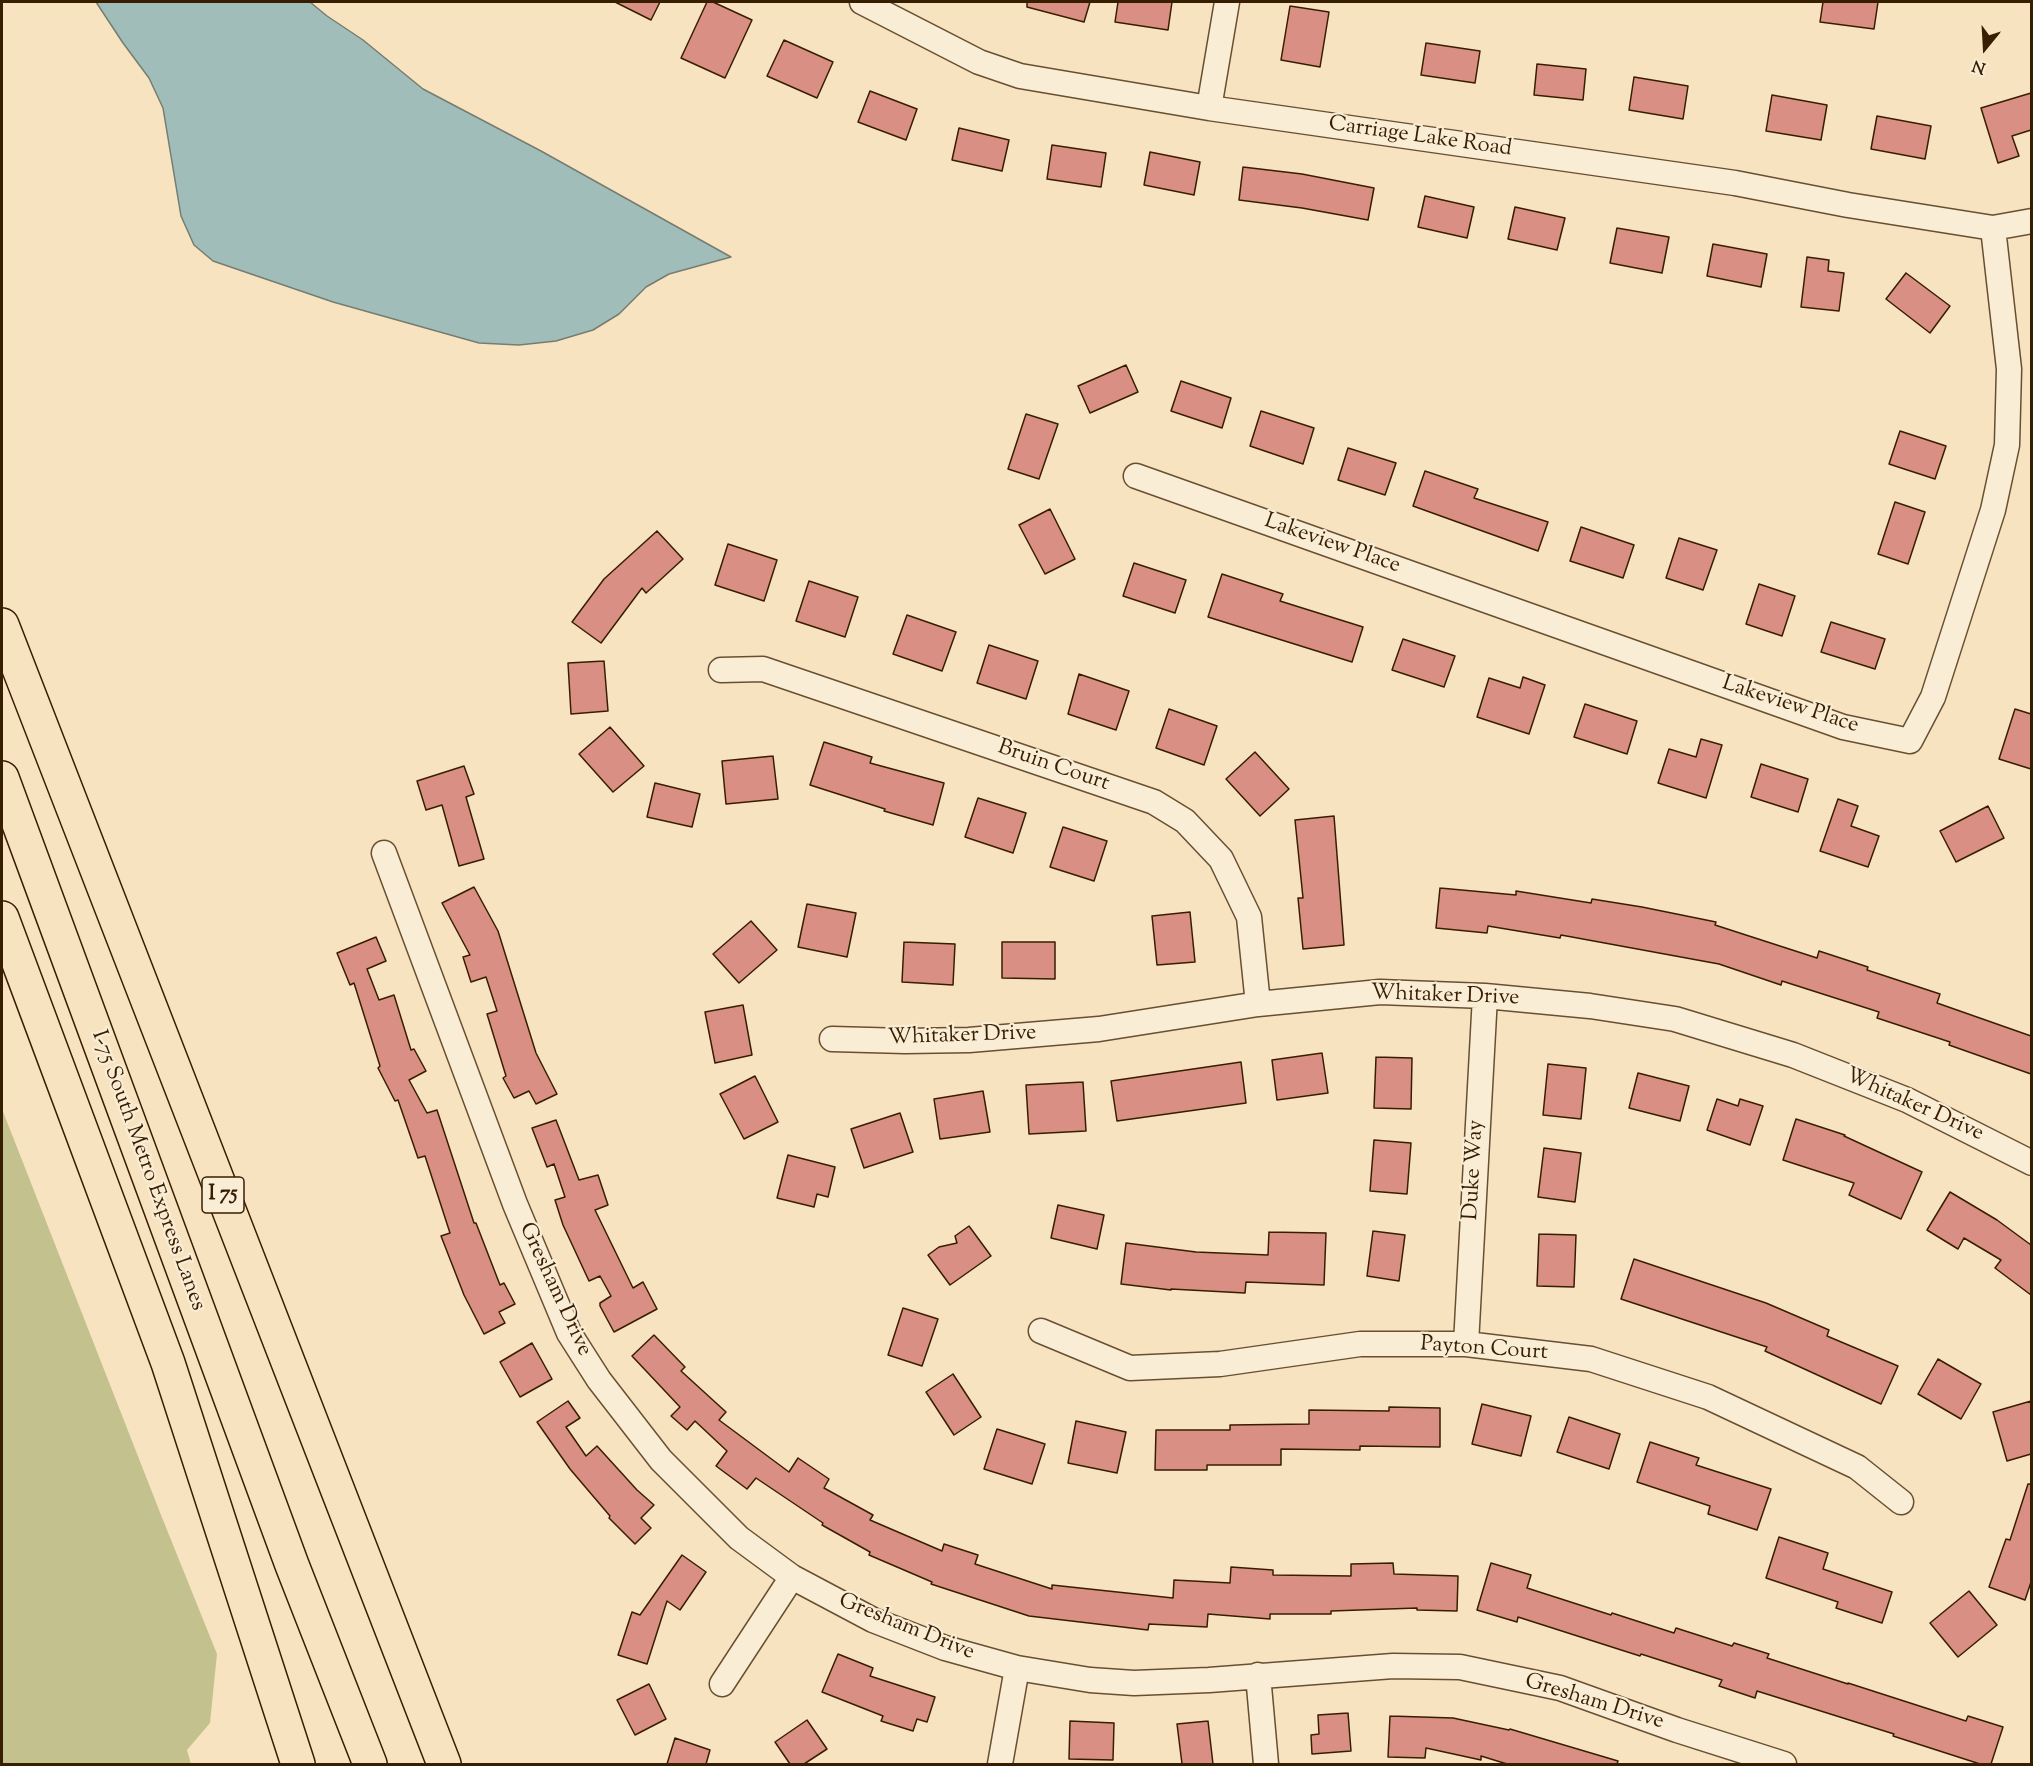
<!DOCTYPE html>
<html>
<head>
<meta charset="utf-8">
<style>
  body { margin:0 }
  #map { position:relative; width:2033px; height:1766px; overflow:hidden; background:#f8e3c0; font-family:"Sorts Mill Goudy",serif }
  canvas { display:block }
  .frame { position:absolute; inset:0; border:3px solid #381e00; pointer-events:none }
  .north { position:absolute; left:1955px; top:18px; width:60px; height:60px; -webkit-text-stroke:4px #faedd6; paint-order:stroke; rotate:198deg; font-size:16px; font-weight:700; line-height:24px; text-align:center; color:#381e00 }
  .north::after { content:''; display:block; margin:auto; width:21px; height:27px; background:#381e00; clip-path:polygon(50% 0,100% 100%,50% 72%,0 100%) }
</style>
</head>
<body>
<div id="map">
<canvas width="2033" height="1766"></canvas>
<div class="frame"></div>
<div class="north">N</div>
</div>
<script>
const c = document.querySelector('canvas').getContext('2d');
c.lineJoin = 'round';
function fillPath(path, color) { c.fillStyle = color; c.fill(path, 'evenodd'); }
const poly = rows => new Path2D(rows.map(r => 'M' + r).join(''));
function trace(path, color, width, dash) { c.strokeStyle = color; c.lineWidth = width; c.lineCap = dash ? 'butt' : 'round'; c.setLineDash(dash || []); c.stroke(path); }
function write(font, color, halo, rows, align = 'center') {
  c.font = font + ' "Sorts Mill Goudy",serif'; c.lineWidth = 4.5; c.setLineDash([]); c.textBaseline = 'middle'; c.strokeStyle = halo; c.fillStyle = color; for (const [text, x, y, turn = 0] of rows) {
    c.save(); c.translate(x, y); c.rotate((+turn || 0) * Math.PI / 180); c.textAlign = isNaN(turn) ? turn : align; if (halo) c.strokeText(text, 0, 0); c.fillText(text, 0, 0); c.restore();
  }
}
fillPath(poly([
  [2,1109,161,1515,217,1654,210,1723,187,1750,191,1764,2,1764]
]), '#c3c28e');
const water = poly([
  [96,2,310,2,327,16,363,40,423,89,541,151,731,257,669,274,646,287,619,314,593,330,556,341,519,345,479,343,333,302,213,261,194,245,181,216,163,108,149,78,123,43,96,2]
]);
fillPath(water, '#a0bdba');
trace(water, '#767d70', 1.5);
const building = poly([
  [615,2,660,2,651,20,615,2],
  [707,2,713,2,752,20,725,78,681,58,707,2],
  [1027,2,1090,2,1084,22,1027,7,1027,2],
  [1118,2,1172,2,1168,30,1115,22,1118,2],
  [1823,2,1878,2,1874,29,1820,22,1823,2],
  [1290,6,1329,12,1320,67,1281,60,1290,6],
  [784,40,833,62,817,98,767,76,784,40],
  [1426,43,1480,51,1475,83,1421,75,1426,43],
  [1537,64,1586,69,1583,100,1534,95,1537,64],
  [1634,77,1688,86,1683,119,1629,110,1634,77],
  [870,91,917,109,906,140,858,122,870,91],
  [2031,93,2031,130,2012,136,2019,156,1998,163,1981,108,2031,93],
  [1772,95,1827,105,1821,140,1766,131,1772,95],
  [1877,116,1931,126,1925,159,1871,149,1877,116],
  [959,128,1009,140,1002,171,952,160,959,128],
  [1052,145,1106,153,1101,187,1047,179,1052,145],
  [1150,152,1200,162,1194,195,1144,185,1150,152],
  [1243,167,1302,174,1374,188,1368,220,1302,208,1239,200,1243,167],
  [1425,196,1474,207,1467,238,1418,227,1425,196],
  [1515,207,1565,218,1557,250,1508,239,1515,207],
  [1617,228,1669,237,1662,273,1610,263,1617,228],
  [1713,244,1767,254,1761,287,1707,276,1713,244],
  [1807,257,1829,260,1828,271,1844,273,1839,311,1801,307,1807,257],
  [1906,273,1950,306,1930,333,1886,299,1906,273],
  [1126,365,1138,392,1090,413,1078,386,1126,365],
  [1181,381,1231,398,1222,428,1171,411,1181,381],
  [1261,411,1314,428,1303,464,1250,446,1261,411],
  [1026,414,1058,424,1039,479,1008,469,1026,414],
  [1900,431,1946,446,1935,479,1889,464,1900,431],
  [1348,448,1396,463,1385,495,1338,480,1348,448],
  [1425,471,1478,489,1474,498,1548,522,1538,551,1413,506,1425,471],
  [1895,502,1925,512,1908,564,1878,554,1895,502],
  [1050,509,1075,559,1045,574,1019,525,1050,509],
  [1581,527,1634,545,1623,578,1570,561,1581,527],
  [657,531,683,559,646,593,642,588,601,643,572,622,604,579,657,531],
  [1679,538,1717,550,1703,590,1666,578,1679,538],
  [728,544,777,560,764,601,715,585,728,544],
  [1134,563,1186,580,1175,613,1123,596,1134,563],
  [1222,574,1283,594,1280,601,1363,627,1352,662,1208,617,1222,574],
  [809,581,858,597,845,637,796,621,809,581],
  [1759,584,1795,596,1782,636,1746,624,1759,584],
  [907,615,956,632,942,671,893,654,907,615],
  [1831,622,1885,639,1875,669,1821,652,1831,622],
  [1403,639,1455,656,1444,687,1392,670,1403,639],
  [989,645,1038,661,1026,699,977,683,989,645],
  [604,661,608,711,571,714,568,663,604,661],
  [1079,674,1129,691,1116,730,1068,714,1079,674],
  [1523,677,1545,685,1529,734,1477,717,1489,678,1520,688,1523,677],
  [1585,704,1637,721,1627,754,1574,737,1585,704],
  [1169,709,1217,726,1204,765,1156,748,1169,709],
  [2015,709,2031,714,2031,769,1999,759,2015,709],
  [610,727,644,766,613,792,579,754,610,727],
  [1701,739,1722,745,1706,798,1658,783,1669,749,1696,757,1701,739],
  [824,742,872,757,870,763,944,783,933,825,884,811,885,809,810,785,824,742],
  [1255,752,1289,789,1260,816,1226,779,1255,752],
  [773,756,778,799,726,804,722,761,773,756],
  [1761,764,1808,779,1798,812,1751,797,1761,764],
  [464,766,474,794,466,797,484,859,459,866,442,805,426,810,417,781,464,766],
  [655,783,700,794,692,827,647,817,655,783],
  [978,798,1026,813,1013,853,965,837,978,798],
  [1838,799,1858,806,1851,826,1879,836,1868,867,1820,851,1838,799],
  [1988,806,2004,838,1956,862,1940,831,1988,806],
  [1334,816,1344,945,1303,949,1298,898,1303,898,1295,820,1334,816],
  [1063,827,1107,841,1094,881,1050,867,1063,827],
  [474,887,498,931,536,1053,557,1094,536,1104,529,1091,514,1098,503,1078,506,1076,487,1014,497,1011,486,977,471,982,463,957,470,955,442,903,474,887],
  [1440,888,1516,895,1516,891,1591,903,1592,899,1642,907,1716,922,1715,925,1817,958,1819,951,1868,967,1867,970,1940,994,1937,1003,2031,1036,2031,1074,1949,1045,1950,1042,1877,1018,1879,1012,1782,981,1781,985,1719,964,1561,935,1560,938,1488,926,1487,933,1436,928,1440,888],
  [807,904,856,913,847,957,798,947,807,904],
  [1190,912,1195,962,1157,965,1152,916,1190,912],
  [751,921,777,950,739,983,713,954,751,921],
  [376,937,386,961,367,969,379,1000,394,995,411,1050,414,1049,426,1071,409,1080,427,1113,437,1110,474,1223,476,1223,500,1285,504,1283,515,1304,499,1312,505,1323,484,1334,464,1295,441,1236,450,1233,425,1156,418,1158,398,1100,395,1101,378,1068,380,1066,354,983,350,985,337,953,376,937],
  [904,942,955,944,953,985,902,982,904,942],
  [1002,942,1055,942,1055,979,1002,978,1002,942],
  [743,1005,752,1055,715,1063,705,1012,743,1005],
  [1322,1053,1328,1093,1277,1100,1272,1060,1322,1053],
  [1376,1057,1412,1058,1411,1109,1374,1108,1376,1057],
  [1241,1062,1246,1103,1117,1121,1111,1081,1241,1062],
  [1548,1064,1586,1068,1581,1119,1543,1115,1548,1064],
  [1638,1073,1689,1086,1680,1121,1629,1108,1638,1073],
  [755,1076,778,1122,744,1139,720,1094,755,1076],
  [1083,1082,1086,1131,1029,1134,1026,1085,1083,1082],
  [983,1091,990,1132,940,1139,934,1099,983,1091],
  [1717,1099,1738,1106,1740,1099,1763,1106,1750,1145,1707,1130,1717,1099],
  [900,1113,913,1152,864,1168,851,1129,900,1113],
  [1796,1119,1845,1135,1844,1136,1922,1172,1901,1219,1849,1195,1854,1183,1783,1160,1796,1119],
  [556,1120,579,1180,598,1175,608,1205,595,1210,633,1288,643,1282,657,1309,614,1332,600,1306,600,1303,611,1296,600,1276,589,1281,563,1225,555,1200,565,1197,554,1164,547,1167,532,1128,556,1120],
  [1374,1140,1411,1143,1407,1194,1370,1191,1374,1140],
  [1544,1148,1581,1153,1575,1202,1538,1197,1544,1148],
  [788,1155,835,1167,828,1197,817,1194,814,1207,777,1198,788,1155],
  [1950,1192,1997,1220,2031,1245,2031,1295,1995,1268,2001,1260,1964,1238,1958,1249,1927,1230,1950,1192],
  [1058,1205,1104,1215,1097,1249,1051,1238,1058,1205],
  [969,1226,991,1256,950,1285,928,1255,939,1247,957,1243,955,1236,969,1226],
  [1373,1231,1405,1235,1399,1281,1367,1276,1373,1231],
  [1269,1232,1326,1233,1324,1285,1246,1282,1245,1293,1171,1289,1171,1290,1121,1284,1126,1243,1196,1252,1268,1255,1269,1232],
  [1539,1234,1576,1235,1574,1287,1537,1286,1539,1234],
  [1634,1259,1766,1303,1829,1330,1827,1336,1898,1366,1881,1404,1765,1351,1767,1347,1621,1299,1634,1259],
  [903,1308,938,1319,922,1366,888,1355,903,1308],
  [654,1335,685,1367,681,1371,726,1412,719,1420,789,1472,798,1458,829,1479,824,1488,873,1515,870,1520,942,1551,944,1544,978,1555,975,1564,1052,1589,1052,1585,1173,1598,1174,1580,1230,1583,1231,1567,1273,1570,1273,1575,1351,1576,1351,1564,1393,1563,1394,1574,1458,1576,1457,1611,1417,1610,1417,1608,1331,1611,1331,1614,1270,1614,1270,1619,1208,1614,1207,1627,1149,1624,1148,1630,1029,1616,931,1584,932,1582,869,1555,870,1552,822,1525,823,1523,756,1478,747,1489,716,1466,727,1451,695,1421,687,1430,671,1416,680,1407,632,1356,654,1335],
  [532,1343,552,1379,520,1397,500,1362,532,1343],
  [1938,1359,1981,1384,1961,1419,1918,1394,1938,1359],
  [953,1374,981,1417,954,1435,926,1392,953,1374],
  [568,1401,580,1418,566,1427,586,1456,597,1446,637,1490,654,1505,641,1518,651,1528,635,1544,609,1518,610,1516,570,1469,537,1422,568,1401],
  [2031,1401,2031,1454,2007,1461,1993,1412,2031,1401],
  [1482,1404,1531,1416,1521,1456,1472,1444,1482,1404],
  [1389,1407,1440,1408,1440,1447,1360,1446,1360,1450,1281,1449,1281,1465,1207,1465,1207,1470,1155,1470,1156,1430,1230,1430,1230,1425,1309,1424,1309,1410,1389,1411,1389,1407],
  [1569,1417,1620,1434,1609,1469,1557,1452,1569,1417],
  [1076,1421,1126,1432,1117,1473,1068,1463,1076,1421],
  [997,1429,1045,1444,1032,1484,984,1469,997,1429],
  [1650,1442,1699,1458,1696,1465,1771,1489,1757,1530,1708,1514,1710,1506,1637,1482,1650,1442],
  [2028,1484,2031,1484,2031,1582,2025,1600,1989,1587,2006,1539,2010,1540,2028,1484],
  [1779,1537,1828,1553,1823,1569,1892,1592,1882,1623,1836,1608,1838,1602,1766,1578,1779,1537],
  [682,1555,706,1572,680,1610,667,1601,647,1664,618,1655,632,1612,640,1615,682,1555],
  [1491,1563,1531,1575,1527,1588,1611,1615,1612,1613,1674,1633,1676,1628,1732,1646,1734,1643,1769,1654,1767,1658,1848,1684,1848,1683,1966,1721,1968,1716,2003,1727,1991,1764,1980,1764,1893,1736,1894,1734,1757,1691,1755,1698,1719,1686,1722,1680,1641,1654,1640,1656,1518,1617,1517,1622,1477,1610,1491,1563],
  [1969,1591,1997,1625,1958,1657,1930,1623,1969,1591],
  [838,1654,873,1668,870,1676,935,1697,927,1722,917,1719,913,1731,881,1721,883,1716,822,1692,838,1654],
  [649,1684,666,1719,635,1735,617,1700,649,1684],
  [1348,1713,1351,1751,1312,1754,1311,1735,1319,1734,1318,1715,1348,1713],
  [1390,1716,1453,1718,1509,1730,1510,1729,1618,1761,1617,1764,1507,1764,1481,1756,1481,1760,1426,1748,1425,1758,1388,1757,1390,1716],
  [807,1720,827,1749,804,1764,790,1764,775,1742,807,1720],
  [1070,1721,1114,1723,1113,1760,1069,1759,1070,1721],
  [1208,1721,1213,1764,1182,1764,1177,1724,1208,1721],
  [675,1738,710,1750,706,1764,667,1764,675,1738]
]);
fillPath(building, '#da8f84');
trace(building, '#381e00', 1.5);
const minor = poly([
  [862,2,979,62,1020,76,1209,108,1735,183,1848,205,1993,228],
  [1209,108,1227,2],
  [1136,476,1843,727,1910,741,1933,697,1993,510,2007,445,2009,369,1993,228,2032,221],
  [721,670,763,669,1154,802,1185,821,1221,859,1249,917,1258,1004],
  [384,853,515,1204,569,1333,599,1380,661,1460,739,1538,792,1577,873,1620,945,1648,1017,1668,1090,1680,1134,1683,1209,1680,1393,1666,1460,1667,1560,1688,1677,1730,1784,1764],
  [832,1039,905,1041,969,1040,1099,1029,1258,1004,1380,992,1485,996,1590,1006,1675,1019,1793,1055,1907,1100,2032,1163],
  [1041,1331,1130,1368,1220,1364,1360,1344,1466,1344,1591,1359,1708,1397,1857,1467,1901,1502],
  [1466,1344,1485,996],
  [1258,1675,1266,1764],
  [722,1684,792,1577],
  [1000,1764,1017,1668]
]);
const motorway = poly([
  [2,625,444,1764],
  [2,778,292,1565,370,1764],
  [2,918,168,1363,298,1764]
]);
trace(minor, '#684f30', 27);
trace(motorway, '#381e00', 36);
trace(minor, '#faedd6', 24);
trace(motorway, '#f8e3c0', 33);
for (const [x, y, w] of [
  [223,1195,42]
]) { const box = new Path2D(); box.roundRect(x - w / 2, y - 18, w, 36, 4.5); c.fillStyle = '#faedd6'; c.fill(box); trace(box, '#381e00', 1.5); }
write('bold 21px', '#381e00', null, [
  ["I 75",223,1195]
]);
write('22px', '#381e00', '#faedd6', [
  ["Carriage Lake Road",1420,138,8],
  ["Lakeview Place",1332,545,19],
  ["Lakeview Place",1790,706,18],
  ["Bruin Court",1053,767,19],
  ["Whitaker Drive",1445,997,2],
  ["Whitaker Drive",962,1037,-2],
  ["Whitaker Drive",1914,1106,24],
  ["Duke Way",1475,1170,-87],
  ["I-75 South Metro Express Lanes",147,1171,70],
  ["Gresham Drive",554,1290,65],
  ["Payton Court",1484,1350,4],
  ["Gresham Drive",906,1628,22],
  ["Gresham Drive",1594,1703,17]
]);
</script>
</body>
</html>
